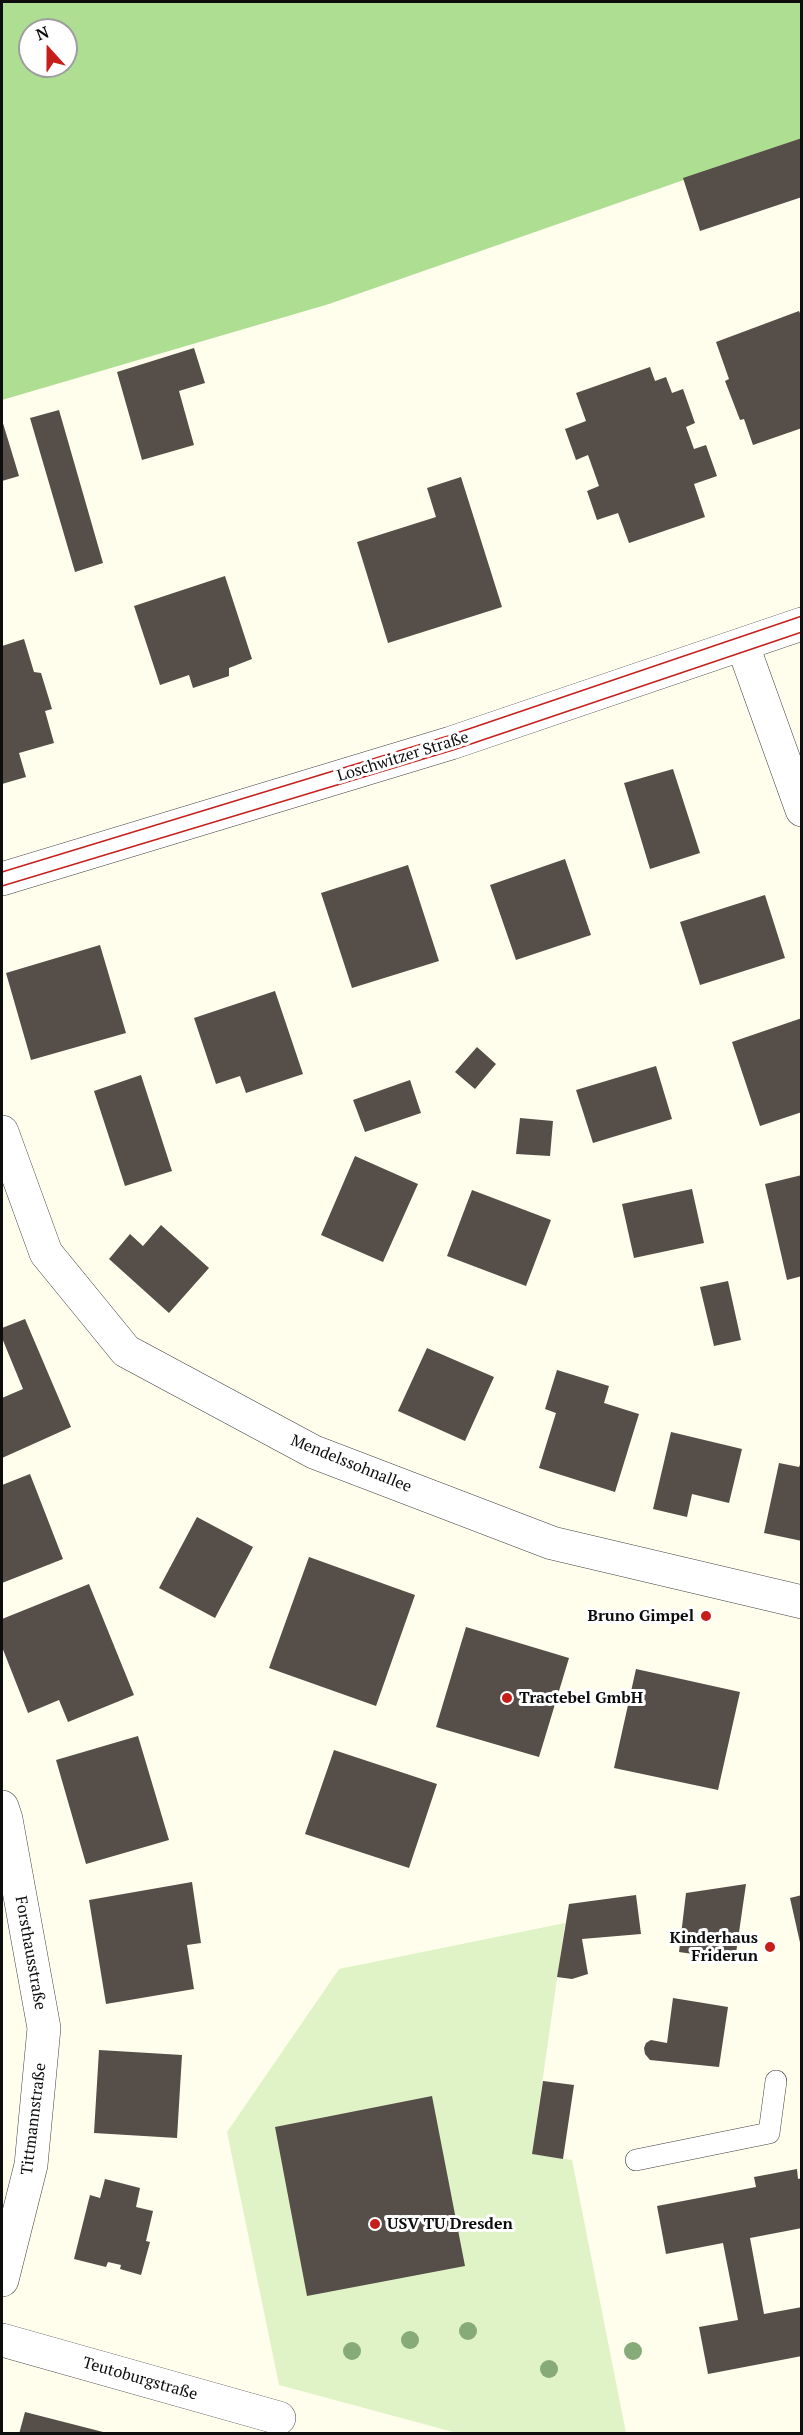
<!DOCTYPE html>
<html>
<head>
<meta charset="utf-8">
<style>
  body { margin:0 }
  #map { position:relative; width:803px; height:2435px; overflow:hidden; background:#fffdec; font-family:"PT Serif",serif }
  canvas { display:block }
  .frame { position:absolute; inset:0; border:3px solid #0d0d0d; pointer-events:none }
  .north { position:absolute; left:18px; top:18px; width:60px; height:60px; box-sizing:border-box; background:#fff; border:2px solid #9e9e9e; border-radius:50%; rotate:339deg; font-size:16px; font-weight:700; line-height:24px; text-align:center; color:#0d0d0d }
  .north::after { content:''; display:block; margin:auto; width:21px; height:27px; background:#c61f1b; clip-path:polygon(50% 0,100% 100%,50% 72%,0 100%) }
</style>
</head>
<body>
<div id="map">
<canvas width="803" height="2435"></canvas>
<div class="frame"></div>
<div class="north">N</div>
</div>
<script>
const c = document.querySelector('canvas').getContext('2d');
c.lineJoin = 'round';
function fillPath(path, color) { c.fillStyle = color; c.fill(path, 'evenodd'); }
const poly = rows => new Path2D(rows.map(r => 'M' + r).join(''));
function trace(path, color, width, dash) { c.strokeStyle = color; c.lineWidth = width; c.lineCap = dash ? 'butt' : 'round'; c.setLineDash(dash || []); c.stroke(path); }
function write(font, color, halo, rows, align = 'center') {
  c.font = font + ' "PT Serif",serif'; c.lineWidth = 6; c.setLineDash([]); c.textBaseline = 'middle'; c.strokeStyle = halo; c.fillStyle = color; for (const [text, x, y, turn = 0] of rows) {
    c.save(); c.translate(x, y); c.rotate((+turn || 0) * Math.PI / 180); c.textAlign = isNaN(turn) ? turn : align; if (halo) c.strokeText(text, 0, 0); c.fillText(text, 0, 0); c.restore();
  }
}
fillPath(poly([
  [2,2,801,2,801,139,329,304,2,400],
  [30,30,66,30,66,66,30,66]
]), '#aede91');
fillPath(poly([
  [565,1923,532,2154,572,2160,626,2433,457,2433,279,2385,227,2132,339,1969]
]), '#e0f3c6');
fillPath(poly([
  [802,138,802,197,700,231,683,178],
  [799,311,802,318,802,428,753,445,744,419,740,420,725,381,729,379,716,342],
  [194,348,205,383,179,391,194,445,142,460,117,372],
  [650,367,655,381,666,377,672,393,683,389,695,423,686,427,694,449,706,445,717,476,694,484,705,517,629,543,618,513,597,520,587,491,599,486,588,455,576,460,565,429,586,421,576,393],
  [59,410,103,563,75,572,30,418],
  [2,420,19,476,2,481],
  [461,477,502,607,388,643,357,542,436,517,427,488],
  [225,576,252,659,229,668,229,676,193,688,189,675,160,685,134,606],
  [24,639,34,672,41,673,52,709,45,711,54,743,19,753,26,777,2,784,2,646],
  [673,769,700,853,650,869,624,783],
  [565,859,591,935,516,960,490,885],
  [408,865,439,961,352,988,321,893],
  [765,895,785,958,700,985,680,922],
  [100,945,126,1033,31,1060,6,973],
  [275,991,303,1074,246,1093,240,1076,216,1084,194,1018],
  [802,1018,802,1112,760,1126,732,1042],
  [477,1047,496,1064,475,1089,455,1072],
  [656,1066,672,1119,593,1143,576,1090],
  [141,1075,172,1171,125,1186,94,1091],
  [410,1080,421,1113,365,1132,353,1100],
  [520,1118,553,1121,550,1156,516,1154],
  [355,1156,418,1184,383,1262,321,1235],
  [802,1175,802,1276,787,1280,765,1184],
  [692,1189,704,1243,634,1258,622,1204],
  [472,1190,551,1220,526,1286,447,1256],
  [161,1225,209,1268,169,1313,109,1259,130,1234,143,1246],
  [728,1281,741,1340,714,1346,700,1287],
  [25,1319,71,1427,2,1458,2,1398,23,1389,2,1338,2,1328],
  [427,1348,494,1377,465,1441,398,1411],
  [557,1370,609,1386,604,1403,639,1414,615,1492,539,1468,556,1413,545,1409],
  [671,1432,742,1449,729,1503,692,1494,687,1517,653,1509],
  [801,1462,802,1541,764,1533,779,1463,799,1467],
  [30,1474,63,1559,2,1583,2,1485],
  [197,1517,253,1547,215,1618,159,1588],
  [309,1557,415,1595,376,1706,269,1668],
  [89,1584,134,1695,68,1722,59,1700,28,1713,2,1647,2,1619],
  [466,1627,569,1658,539,1757,436,1727],
  [636,1669,740,1692,718,1790,614,1768],
  [138,1736,169,1840,86,1864,56,1760],
  [334,1750,437,1784,409,1868,305,1834],
  [192,1882,201,1943,187,1945,194,1989,106,2004,89,1900],
  [746,1884,735,1960,679,1952,686,1893],
  [636,1895,641,1934,582,1939,588,1974,572,1979,557,1977,569,1904],
  [802,1895,802,1947,801,1947,790,1898],
  [673,1998,728,2007,719,2067,650,2060,645,2054,644,2048,646,2043,651,2040,667,2043],
  [99,2050,182,2055,177,2138,94,2133],
  [543,2081,574,2085,563,2159,532,2154],
  [432,2096,465,2266,307,2296,275,2127],
  [797,2169,798,2179,802,2178,802,2228,750,2238,764,2314,802,2307,802,2356,708,2374,699,2327,738,2320,723,2243,666,2254,657,2206,756,2187,754,2177],
  [105,2179,140,2188,136,2207,153,2211,146,2241,150,2242,141,2275,120,2269,121,2265,108,2262,106,2267,74,2259,90,2195,100,2198],
  [25,2412,107,2433,107,2434,19,2434]
]), '#564e48');
const service = poly([
  [636,2160,769,2133,776,2081]
]);
const minor = poly([
  [743,646,802,810],
  [2,1132,46,1253,126,1351,314,1452,552,1543,802,1602],
  [2,2340,279,2418]
]);
const tertiary = poly([
  [2,879,451,743,802,624],
  [2,1807,6,1819,44,2028,31,2165,2,2280]
]);
trace(service, '#404040', 22);
trace(minor, '#404040', 34);
trace(tertiary, '#404040', 34);
trace(service, '#fff', 21);
trace(minor, '#fff', 33);
trace(tertiary, '#fff', 33);
trace(poly([
  [2,872,448,736,802,616],
  [2,886,453,750,802,632]
]), '#c61f1b', 1.5);
c.fillStyle = '#87ab78';
for (const [x, y] of [
  [468,2331],
  [410,2340],
  [352,2351],
  [633,2351],
  [549,2369]
]) { c.beginPath(); c.arc(x, y, 9, 0, 2 * Math.PI); c.fill(); }
for (const [x, y, r, color] of [
  [706,1616,6,"#c61f1b"],
  [507,1698,6,"#c61f1b"],
  [770,1947,6,"#c61f1b"],
  [375,2224,6,"#c61f1b"]
]) { const dot = new Path2D(); dot.arc(x, y, r, 0, 2 * Math.PI); c.fillStyle = color; c.fill(dot); trace(dot, '#fff', 2); }
write('16px', '#0d0d0d', '#fff', [
  ["Loschwitzer Straße",403,757,-17],
  ["Mendelssohnallee",351,1464,22],
  ["Forsthausstraße",30,1953,80],
  ["Tittmannstraße",34,2119,-83],
  ["Teutoburgstraße",140,2379,16]
]);
write('bold 16px', '#0d0d0d', '#fff', [
  ["Bruno Gimpel",694,1616],
  ["Tractebel GmbH",519,1698,"left"],
  ["Kinderhaus",758,1938],
  ["Friderun",758,1956],
  ["USV TU Dresden",387,2224,"left"]
], 'right');
</script>
</body>
</html>
